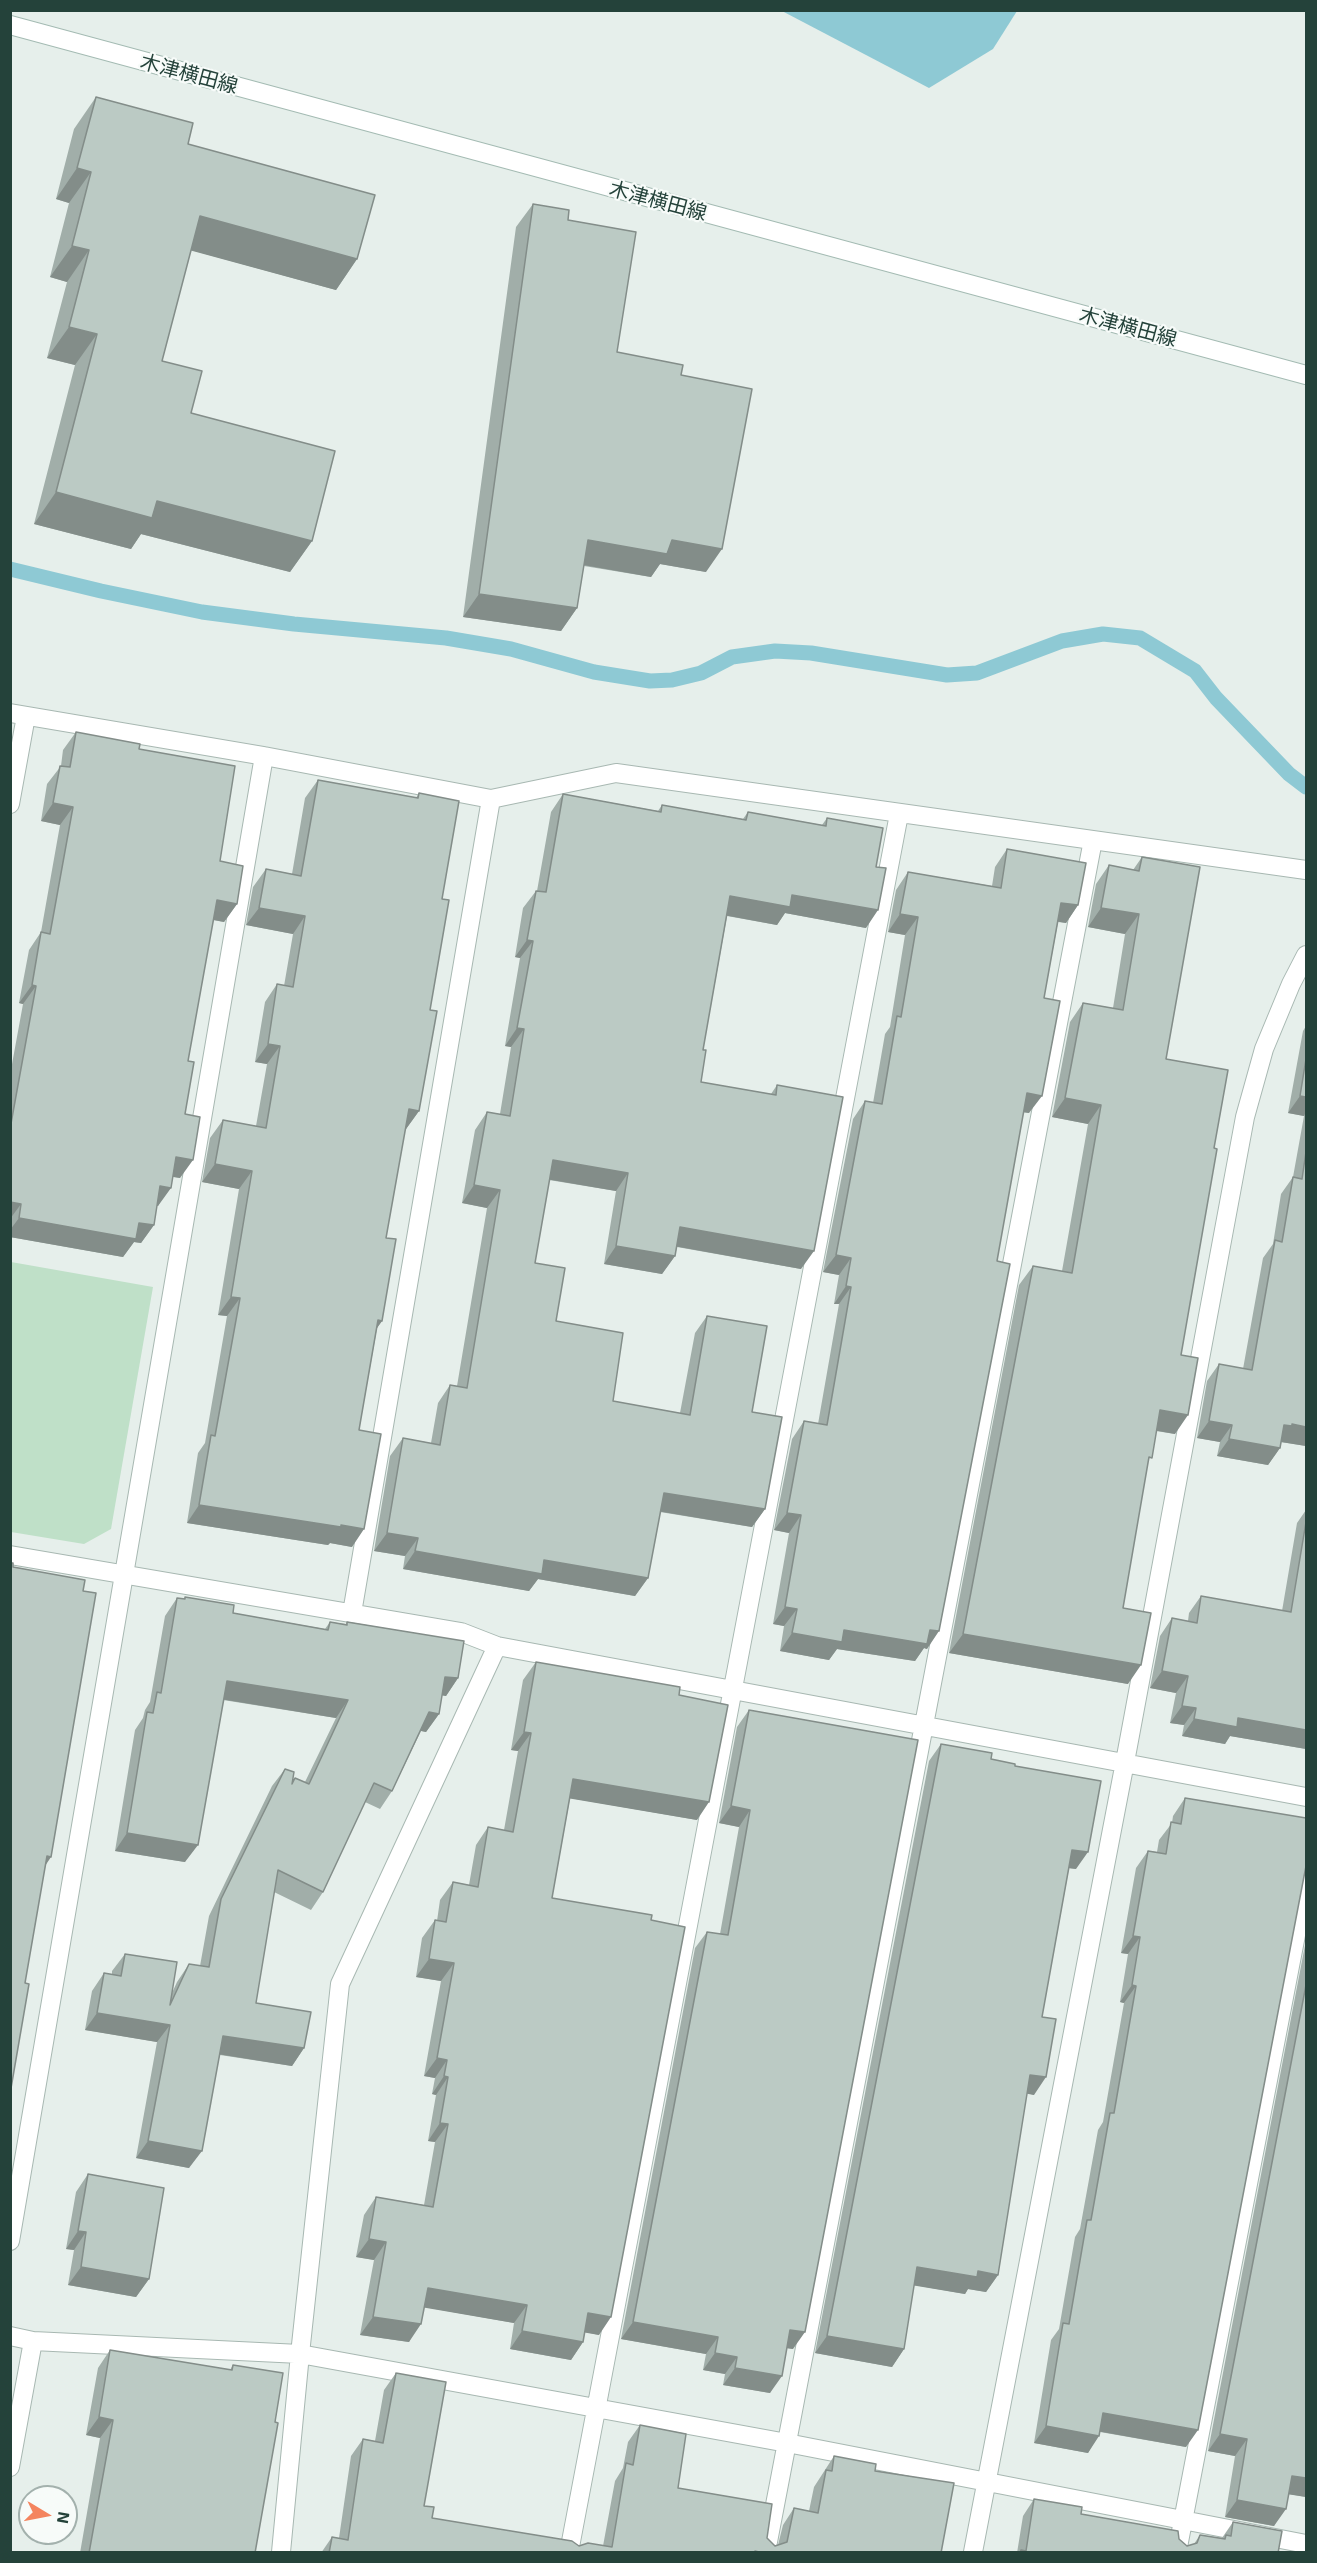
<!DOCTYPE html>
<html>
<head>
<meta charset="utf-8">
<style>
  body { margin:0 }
  #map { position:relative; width:1317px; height:2563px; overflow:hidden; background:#e6efeb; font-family:"Exo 2",sans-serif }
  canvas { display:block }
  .frame { position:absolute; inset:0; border:12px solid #24423a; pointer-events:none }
  .north { position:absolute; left:18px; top:2485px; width:60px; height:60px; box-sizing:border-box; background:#f7fbf9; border:2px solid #a3b1ad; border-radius:50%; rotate:100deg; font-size:16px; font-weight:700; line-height:24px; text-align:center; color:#24423a }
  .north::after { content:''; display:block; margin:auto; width:21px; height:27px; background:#f4845f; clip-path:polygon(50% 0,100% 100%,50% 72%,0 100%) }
</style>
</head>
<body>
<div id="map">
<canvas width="1317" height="2563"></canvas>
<div class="frame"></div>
<div class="north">N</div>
</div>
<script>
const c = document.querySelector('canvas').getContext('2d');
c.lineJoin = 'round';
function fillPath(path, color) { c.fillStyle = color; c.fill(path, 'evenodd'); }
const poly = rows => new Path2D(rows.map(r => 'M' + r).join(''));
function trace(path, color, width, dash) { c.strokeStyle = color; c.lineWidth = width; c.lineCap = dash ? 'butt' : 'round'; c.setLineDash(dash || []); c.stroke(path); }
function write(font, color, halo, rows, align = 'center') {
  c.font = font + ' "Exo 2","Noto Sans JP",sans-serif'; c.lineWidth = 4.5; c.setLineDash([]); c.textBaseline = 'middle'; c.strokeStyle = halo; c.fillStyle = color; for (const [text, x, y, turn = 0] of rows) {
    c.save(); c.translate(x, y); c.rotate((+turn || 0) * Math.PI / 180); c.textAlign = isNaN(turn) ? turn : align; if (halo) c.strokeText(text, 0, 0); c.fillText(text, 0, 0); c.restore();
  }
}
fillPath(poly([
  [11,1262,153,1287,111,1529,84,1544,11,1532]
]), '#bfe0c8');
fillPath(poly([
  [782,11,1017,11,993,49,929,88]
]), '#8ec9d4');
trace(poly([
  [10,569,101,591,202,612,294,624,446,638,511,649,594,672,650,681,672,680,701,673,732,657,775,651,811,653,947,675,977,673,1062,641,1103,634,1140,638,1195,671,1216,698,1289,774,1306,787]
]), '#8ec9d4', 15);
const minor = poly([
  [10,713,264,756,491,799,616,773,1306,870],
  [10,804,26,716],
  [10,1555,461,1632,497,1646,1306,1797],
  [352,1613,491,799],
  [10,2241,264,756],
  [10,2336,33,2341,300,2354,787,2443,1306,2544],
  [10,2467,33,2341],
  [281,2552,300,2354,340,1984,497,1646],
  [569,2552,899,814],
  [766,2552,1093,840],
  [973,2552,1125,1762,1245,1117,1264,1049,1291,984,1306,955],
  [1177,2552,1306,1883]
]);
const secondary = poly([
  [10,25,1306,375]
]);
trace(minor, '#a8b8b2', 20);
trace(secondary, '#a4bbb3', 20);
trace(minor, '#fff', 18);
trace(secondary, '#fff', 18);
fillPath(poly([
  [96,97,188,144,357,259,336,290,191,250,162,361,191,413,312,541,290,572,141,534,131,549,34,524,75,365,47,358,67,282,50,277,69,203,56,199,74,129],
  [533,204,568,220,617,352,681,375,706,572,660,564,651,577,584,566,577,608,561,631,463,617,516,227],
  [76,732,139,749,220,861,237,904,224,922,213,920,188,1061,180,1178,173,1177,158,1206,157,1205,154,1225,141,1243,134,1242,123,1257,10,1237,10,1075,23,1004,19,1003,29,950,41,932,60,825,41,821,47,784,61,766,63,750],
  [318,780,416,798,419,793,442,899,419,1111,406,1129,405,1129,386,1238,382,1321,377,1328,359,1430,352,1547,330,1543,328,1545,187,1523,198,1453,205,1443,227,1316,218,1315,239,1189,202,1182,210,1138,223,1120,256,1126,267,1064,255,1062,265,1002,277,984,284,986,293,934,246,925,253,887,266,869,292,874,305,798],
  [563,794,658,811,662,805,743,819,748,812,822,825,827,818,866,928,785,913,777,925,727,916,703,1050,701,1082,771,1094,777,1085,801,1269,677,1247,675,1256,662,1274,604,1264,616,1191,549,1180,535,1263,556,1321,613,1401,680,1413,695,1333,707,1316,752,1412,765,1509,752,1527,660,1512,648,1578,635,1596,538,1579,529,1591,403,1569,405,1556,374,1551,390,1456,403,1438,431,1443,438,1403,450,1385,457,1386,487,1208,462,1203,475,1130,487,1112,500,1114,511,1047,505,1046,520,958,515,957,523,908,536,891,537,891,551,812],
  [1007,849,1078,905,1066,923,1058,922,1044,998,1029,1113,1023,1112,927,1649,924,1648,915,1661,837,1649,829,1660,780,1651,784,1626,773,1624,789,1533,774,1530,792,1439,804,1421,818,1424,839,1304,834,1304,839,1275,823,1272,853,1119,865,1101,873,1103,885,1034,890,1027,905,935,888,932,896,890,908,872,992,886,995,867],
  [1142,857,1166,1059,1214,1148,1181,1355,1175,1434,1156,1431,1148,1462,1123,1608,1128,1684,949,1653,1019,1285,1033,1266,1062,1271,1088,1124,1052,1117,1070,1022,1083,1003,1113,1008,1125,934,1088,927,1096,884,1109,865,1133,870],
  [1306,1026,1306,1446,1281,1442,1280,1448,1268,1465,1217,1456,1220,1442,1197,1438,1207,1381,1219,1364,1243,1369,1263,1258,1273,1244,1281,1194,1293,1177,1304,1116,1288,1113,1303,1031],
  [1306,1510,1306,1749,1230,1736,1225,1744,1182,1736,1184,1725,1170,1723,1176,1693,1150,1688,1160,1636,1172,1618,1188,1621,1189,1613,1201,1596,1282,1611,1297,1523],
  [185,1597,233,1613,325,1629,330,1622,346,1624,347,1622,458,1678,446,1696,442,1695,439,1714,426,1732,421,1731,392,1791,380,1809,365,1802,323,1892,311,1910,274,1892,256,2003,304,2048,292,2066,220,2055,189,2168,136,2158,157,2042,85,2030,92,1991,104,1973,112,1975,112,1971,125,1954,172,1993,177,1982,189,1964,200,1966,209,1916,272,1786,285,1769,292,1781,295,1778,305,1782,336,1718,223,1700,185,1862,115,1851,135,1730,143,1718,145,1710,150,1702,165,1616,177,1598,184,1599],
  [536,1662,679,1695,697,1820,570,1798,552,1898,599,2335,585,2332,583,2342,571,2360,510,2349,514,2323,424,2307,409,2342,360,2335,374,2260,356,2257,364,2215,376,2197,424,2205,435,2142,428,2141,436,2095,432,2094,435,2078,424,2076,441,1981,416,1977,422,1938,435,1920,437,1921,440,1900,453,1882,469,1885,476,1845,488,1827,504,1830,518,1751,511,1750,523,1680],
  [749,1710,793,2349,787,2348,770,2393,723,2385,725,2374,703,2370,706,2354,621,2339,695,1948,707,1932,720,1934,739,1827,719,1823,737,1727],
  [941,1744,1015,1766,1076,1869,1069,1868,1042,2017,1034,2095,1027,2093,998,2275,986,2292,968,2289,965,2294,914,2285,904,2349,892,2367,815,2353,929,1761],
  [1185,1798,1305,1872,1186,2447,1100,2432,1088,2453,1034,2443,1051,2340,1059,2329,1075,2237,1080,2229,1098,2130,1103,2122,1124,2003,1120,2002,1128,1954,1121,1953,1136,1868,1148,1851,1157,1852,1159,1840,1172,1823,1173,1816],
  [1306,1940,1306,2497,1289,2494,1274,2526,1225,2517,1235,2456,1208,2451],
  [88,2174,149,2279,136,2297,68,2285,74,2250,66,2249,76,2192],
  [110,2350,230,2370,233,2365,275,2422,255,2553,80,2553,100,2438,86,2435,98,2368],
  [396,2373,424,2506,432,2518,579,2546,603,2546,615,2481,623,2468,628,2442,640,2425,678,2488,767,2538,775,2546,778,2545,783,2525,794,2508,809,2511,814,2487,834,2456,875,2471,941,2553,321,2553,332,2537,339,2538,351,2456,363,2439,375,2441,384,2390],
  [1034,2499,1081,2514,1179,2539,1187,2546,1194,2544,1200,2535,1222,2538,1233,2522,1278,2553,1017,2553,1023,2516]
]), '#a1aea9');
fillPath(poly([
  [77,168,91,172,69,203,56,199],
  [200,216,357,259,336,290,178,247],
  [72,246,89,250,67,282,50,277],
  [69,327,97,334,75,365,47,358],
  [56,492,157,501,312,541,290,572,141,534,131,549,34,524],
  [588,540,672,540,722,549,706,572,660,564,651,577,572,563],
  [479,594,577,608,561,631,463,617],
  [53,803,73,807,60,825,41,821],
  [792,895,878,910,866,928,785,913,777,925,718,914,730,896],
  [217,900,237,904,224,922,204,918],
  [1061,903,1078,905,1066,923,1049,920],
  [259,908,305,916,293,934,246,925],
  [1101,908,1139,914,1125,934,1088,927],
  [900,914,918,917,905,935,888,932],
  [527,940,533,941,520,958,515,957],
  [32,985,36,986,23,1004,19,1003],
  [517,1028,524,1029,511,1047,505,1046],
  [268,1044,280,1046,267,1064,255,1062],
  [1027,1093,1042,1096,1029,1113,1015,1111],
  [1300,1096,1306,1097,1306,1112,1304,1116,1288,1113],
  [1065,1098,1101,1105,1088,1124,1052,1117],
  [409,1109,419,1111,406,1129,396,1127],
  [176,1157,193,1160,180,1178,163,1175],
  [553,1160,628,1173,616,1191,540,1178],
  [215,1164,252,1171,239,1189,202,1182],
  [474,1185,500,1190,487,1208,462,1203],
  [160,1186,171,1188,158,1206,148,1204],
  [10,1202,21,1204,10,1219],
  [19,1218,139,1223,154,1225,141,1243,134,1242,123,1257,10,1237,10,1230],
  [680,1227,814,1251,801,1269,668,1245],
  [616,1246,675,1256,662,1274,604,1264],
  [836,1255,851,1258,839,1275,823,1272],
  [846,1286,851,1287,839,1304,834,1304],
  [231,1297,240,1298,227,1316,218,1315],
  [378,1320,382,1321,369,1339],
  [1160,1410,1188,1415,1175,1434,1147,1429],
  [1209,1421,1232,1425,1220,1442,1197,1438],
  [1292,1424,1306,1427,1306,1446,1281,1442,1284,1425],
  [1229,1439,1280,1448,1268,1465,1217,1456],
  [664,1493,765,1509,752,1527,651,1510],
  [199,1505,341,1525,364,1529,352,1547,330,1543,328,1545,187,1523],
  [787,1513,801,1515,789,1533,774,1530],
  [387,1533,418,1538,405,1556,374,1551],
  [415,1551,544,1560,648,1578,635,1596,538,1579,529,1591,403,1569],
  [785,1607,797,1609,784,1626,773,1624],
  [844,1630,930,1630,939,1631,927,1649,924,1648,915,1661,837,1649,829,1660,780,1651,792,1633],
  [963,1634,1141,1665,1128,1684,949,1653],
  [1162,1671,1188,1676,1176,1693,1150,1688],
  [445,1677,458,1678,446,1696,433,1694],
  [227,1681,348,1700,336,1718,214,1698],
  [1182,1706,1196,1708,1184,1725,1170,1723],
  [429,1712,439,1714,426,1732,417,1730],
  [1238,1718,1306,1730,1306,1749,1230,1736,1225,1744,1182,1736,1194,1719],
  [524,1732,531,1733,518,1751,511,1750],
  [573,1779,709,1802,697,1820,561,1797],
  [731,1806,750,1810,739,1827,719,1823],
  [127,1833,198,1845,185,1862,115,1851],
  [1072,1850,1088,1852,1076,1869,1060,1867],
  [47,1856,51,1857,39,1875],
  [1133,1936,1140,1937,1128,1954,1121,1953],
  [429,1959,454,1963,441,1981,416,1977],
  [1132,1985,1136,1986,1124,2003,1120,2002],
  [97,2013,170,2025,157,2042,85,2030],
  [223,2036,304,2048,292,2066,211,2053],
  [437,2058,447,2060,435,2078,424,2076],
  [1030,2075,1046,2077,1034,2095,1018,2092],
  [444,2076,448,2077,436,2095,432,2094],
  [440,2123,448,2124,435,2142,428,2141],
  [148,2141,202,2151,189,2168,136,2158],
  [78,2231,86,2232,74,2250,66,2249],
  [369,2239,386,2242,374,2260,356,2257],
  [81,2267,149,2279,136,2297,68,2285],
  [917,2267,978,2271,998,2275,986,2292,968,2289,965,2294,905,2284],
  [428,2288,527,2305,514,2323,415,2306],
  [588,2313,611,2317,599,2335,576,2331],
  [373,2317,421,2324,409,2342,360,2335],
  [633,2322,718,2337,706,2354,621,2339],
  [790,2330,805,2332,793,2349,778,2347],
  [522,2331,583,2342,571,2360,510,2349],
  [827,2336,904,2349,892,2367,815,2353],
  [715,2353,737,2357,725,2374,703,2370],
  [735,2368,782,2376,770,2393,723,2385],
  [1103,2413,1198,2430,1186,2447,1091,2430],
  [99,2417,113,2420,100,2438,86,2435],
  [1046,2426,1099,2436,1088,2453,1034,2443],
  [1220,2434,1247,2439,1235,2456,1208,2451],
  [1292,2476,1306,2478,1306,2497,1280,2493],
  [1237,2500,1286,2509,1274,2526,1225,2517]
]), '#838d89');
const building = poly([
  [96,97,193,123,188,144,375,195,357,259,200,216,162,361,202,371,191,413,335,451,312,541,157,501,152,518,56,492,97,334,69,327,89,250,72,246,91,172,77,168,96,97],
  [533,204,569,210,568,220,636,232,617,352,683,365,681,375,752,389,722,549,672,540,667,554,588,540,577,608,479,594,533,204],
  [76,732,140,744,139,749,235,766,220,861,243,866,237,904,217,900,188,1061,194,1062,185,1114,200,1117,193,1160,176,1157,171,1188,160,1186,154,1225,139,1223,136,1239,19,1218,21,1204,10,1202,10,1129,36,986,32,985,41,932,50,934,73,807,53,803,60,766,70,767,76,732],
  [318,780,418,798,419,793,459,801,442,899,449,900,430,1010,437,1011,419,1111,409,1109,386,1238,396,1239,382,1321,378,1320,359,1430,381,1434,364,1529,341,1525,341,1527,199,1505,211,1435,215,1436,240,1298,231,1297,252,1171,215,1164,223,1120,266,1128,280,1046,268,1044,277,984,293,987,305,916,259,908,266,869,301,876,318,780],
  [563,794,661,812,662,805,746,820,748,812,826,826,827,818,883,828,876,867,886,868,878,910,792,895,790,907,730,896,703,1050,706,1050,701,1082,776,1095,777,1085,843,1097,814,1251,680,1227,675,1256,616,1246,628,1173,553,1160,535,1263,565,1268,556,1321,623,1333,613,1401,690,1415,707,1316,767,1326,752,1412,782,1417,765,1509,664,1493,648,1578,544,1560,542,1574,415,1551,418,1538,387,1533,403,1438,440,1445,450,1385,467,1388,500,1190,474,1185,487,1112,510,1116,524,1029,517,1028,533,941,527,940,536,891,546,892,563,794],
  [1007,849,1086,863,1078,905,1061,903,1044,998,1060,1001,1042,1096,1027,1093,997,1261,1010,1264,939,1631,930,1630,927,1644,844,1630,842,1642,792,1633,797,1609,785,1607,801,1515,787,1513,804,1421,827,1425,851,1287,846,1286,851,1258,836,1255,865,1101,882,1104,897,1016,901,1017,918,917,900,914,908,872,1001,888,1007,849],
  [1142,857,1200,867,1166,1059,1228,1070,1214,1148,1217,1149,1181,1355,1198,1358,1188,1415,1160,1410,1152,1458,1149,1457,1123,1608,1151,1613,1141,1665,963,1634,1033,1266,1072,1273,1101,1105,1065,1098,1083,1003,1123,1010,1139,914,1101,908,1109,865,1139,871,1142,857],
  [1306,1059,1306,1097,1300,1096,1306,1059],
  [1306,1152,1306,1427,1292,1424,1292,1426,1284,1425,1280,1448,1229,1439,1232,1425,1209,1421,1219,1364,1252,1370,1275,1240,1282,1242,1293,1177,1302,1179,1306,1152],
  [1306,1522,1306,1730,1238,1718,1237,1727,1194,1719,1196,1708,1182,1706,1188,1676,1162,1671,1172,1618,1197,1623,1201,1596,1291,1612,1306,1522],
  [10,1563,13,1563,13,1567,85,1580,83,1591,96,1593,51,1857,47,1856,25,1983,29,1984,10,2094,10,1563],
  [185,1597,234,1605,233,1613,328,1630,330,1622,347,1625,347,1622,464,1641,458,1678,445,1677,439,1714,429,1712,392,1791,374,1783,323,1892,278,1870,256,2003,311,2012,304,2048,223,2036,202,2151,148,2141,170,2025,97,2013,104,1973,121,1976,125,1954,177,1962,170,2005,189,1964,209,1967,221,1899,285,1769,294,1772,292,1784,295,1778,309,1784,348,1700,227,1681,198,1845,127,1833,147,1712,153,1713,157,1692,161,1693,177,1598,185,1599,185,1597],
  [536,1662,680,1687,679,1695,728,1705,709,1802,573,1779,552,1898,652,1915,651,1920,685,1927,611,2317,588,2313,583,2342,522,2331,527,2305,428,2288,421,2324,373,2317,386,2242,369,2239,376,2197,433,2207,448,2124,440,2123,448,2077,444,2076,447,2060,437,2058,454,1963,429,1959,435,1920,446,1922,453,1882,478,1887,488,1827,513,1832,531,1733,524,1732,536,1662],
  [749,1710,918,1740,805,2332,790,2330,782,2376,735,2368,737,2357,715,2353,718,2337,633,2322,707,1932,728,1935,750,1810,731,1806,749,1710],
  [941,1744,992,1753,991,1759,1015,1764,1015,1766,1101,1781,1088,1852,1072,1850,1042,2017,1056,2019,1046,2077,1030,2075,998,2275,978,2271,977,2277,917,2267,904,2349,827,2336,941,1744],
  [1185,1798,1306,1818,1306,1866,1198,2430,1103,2413,1099,2436,1046,2426,1063,2323,1069,2324,1087,2220,1091,2220,1110,2113,1114,2113,1136,1986,1132,1985,1140,1937,1133,1936,1148,1851,1166,1854,1171,1822,1181,1824,1185,1798],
  [1306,1985,1306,2478,1292,2476,1286,2509,1237,2500,1247,2439,1220,2434,1306,1985],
  [88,2174,164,2188,149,2279,81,2267,86,2232,78,2231,88,2174],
  [110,2350,232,2370,233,2365,283,2373,275,2422,278,2423,255,2553,89,2553,113,2420,99,2417,110,2350],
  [396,2373,446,2382,424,2506,434,2507,432,2518,572,2541,579,2546,588,2543,612,2547,626,2463,633,2465,640,2425,686,2434,678,2488,772,2504,767,2538,775,2546,787,2542,794,2508,818,2513,826,2470,832,2471,834,2456,876,2464,875,2471,954,2483,941,2553,763,2553,755,2551,755,2553,329,2553,332,2537,348,2540,363,2439,383,2443,396,2373],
  [1034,2499,1082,2507,1081,2514,1178,2531,1179,2539,1187,2546,1197,2543,1200,2535,1225,2539,1226,2535,1231,2536,1233,2522,1282,2531,1278,2553,1020,2553,1021,2550,1026,2551,1034,2499]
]);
fillPath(building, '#bbcac4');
trace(building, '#838d89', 1.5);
write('20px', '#24423a', '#f7fbf9', [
  ["木津横田線",189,74,15],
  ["木津横田線",658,201,15],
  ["木津横田線",1128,327,15]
]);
</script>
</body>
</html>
